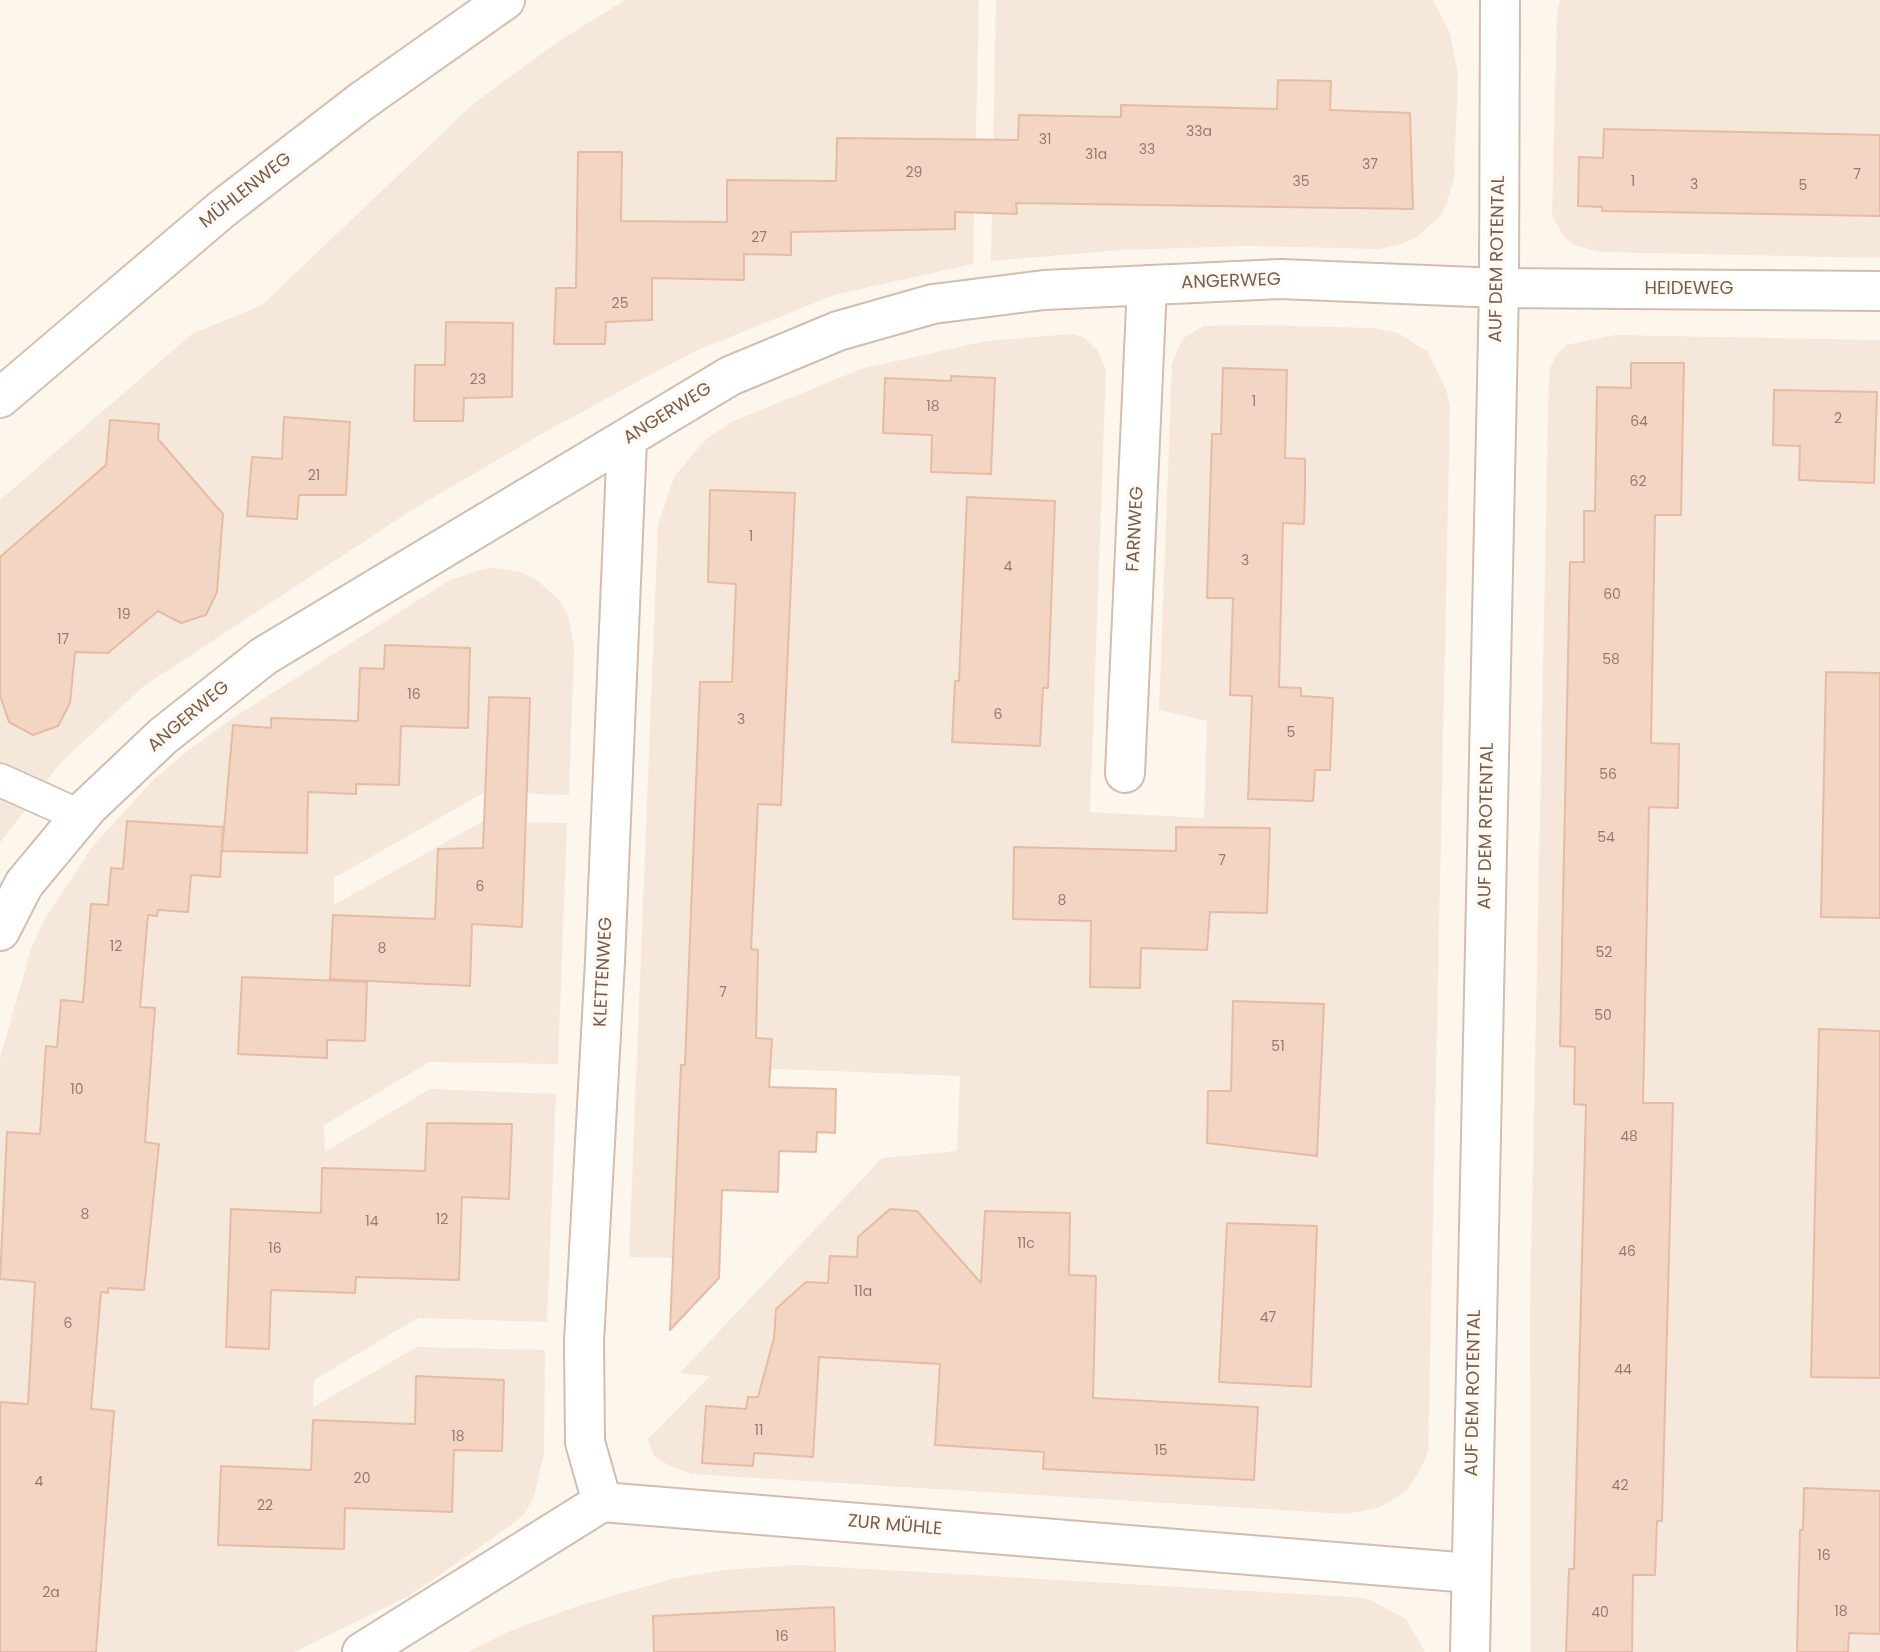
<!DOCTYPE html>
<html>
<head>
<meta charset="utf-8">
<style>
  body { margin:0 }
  canvas { display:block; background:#fdf6ec }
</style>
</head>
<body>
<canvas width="1880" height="1652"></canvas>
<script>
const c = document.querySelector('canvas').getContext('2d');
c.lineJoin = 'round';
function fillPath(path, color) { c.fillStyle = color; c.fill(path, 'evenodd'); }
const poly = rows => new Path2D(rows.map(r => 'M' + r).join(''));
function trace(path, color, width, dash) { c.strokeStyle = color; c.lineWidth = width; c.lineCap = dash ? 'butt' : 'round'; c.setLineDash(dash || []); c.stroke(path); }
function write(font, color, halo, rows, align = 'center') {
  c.font = font + ' Poppins,sans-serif'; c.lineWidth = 7; c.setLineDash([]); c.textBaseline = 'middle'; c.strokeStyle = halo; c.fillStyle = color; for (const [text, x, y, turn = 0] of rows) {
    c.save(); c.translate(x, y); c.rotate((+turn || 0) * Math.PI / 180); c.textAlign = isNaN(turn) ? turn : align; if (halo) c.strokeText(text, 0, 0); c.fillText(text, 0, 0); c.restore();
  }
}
fillPath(poly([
  [625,0,979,0,973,264,834,295,693,352,552,428,412,510,144,686,61,762,0,843,0,500,192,334,262,305,473,104,559,41],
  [996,0,1433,0,1450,33,1458,74,1454,178,1446,205,1440,216,1417,237,1402,244,1379,249,1248,246,1121,250,991,261],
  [1560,0,1880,0,1880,258,1602,252,1574,245,1565,238,1552,216,1557,12],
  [1256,325,1373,328,1398,333,1428,352,1447,392,1450,408,1428,1452,1419,1472,1407,1490,1381,1507,1347,1514,691,1474,670,1466,654,1456,648,1439,710,1376,680,1373,882,1158,957,1151,960,1076,723,1067,720,1259,629,1257,658,525,674,477,705,440,731,422,861,369,986,341,1072,334,1083,337,1098,351,1106,370,1090,812,1204,818,1207,721,1159,710,1172,364,1182,339,1203,326],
  [1615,335,1880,340,1880,1652,1531,1652,1530,1309,1549,371,1556,355,1566,345],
  [495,568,521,572,538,581,561,602,568,616,574,648,569,795,485,792,334,878,334,905,483,821,567,823,558,1064,429,1062,324,1125,325,1152,430,1089,556,1094,547,1322,418,1318,314,1380,313,1407,417,1347,545,1350,544,1453,534,1497,524,1514,510,1526,409,1596,294,1652,0,1652,0,1058,31,949,43,922,92,847,153,780,190,749,230,720,450,580,483,569],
  [799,1565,1353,1597,1370,1600,1406,1619,1425,1652,468,1652,510,1631,578,1606,671,1579,724,1570]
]), '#f5e8da');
const building = poly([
  [1278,80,1331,81,1330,110,1410,113,1413,209,1016,203,1017,214,955,212,955,229,791,232,791,255,744,254,744,280,652,278,652,320,606,322,605,344,554,344,556,288,576,288,578,152,622,152,621,221,727,222,727,180,836,181,837,138,1018,140,1019,115,1121,117,1121,105,1277,109,1278,80],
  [1604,129,1880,135,1880,216,1602,211,1602,207,1578,206,1579,157,1603,158,1604,129],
  [446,322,513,323,512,397,464,398,463,421,414,421,415,365,445,365,446,322],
  [1631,363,1684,363,1681,515,1655,515,1651,743,1679,744,1678,808,1649,807,1643,1103,1673,1103,1662,1521,1657,1521,1655,1575,1633,1575,1632,1652,1566,1652,1569,1569,1574,1569,1586,1105,1574,1104,1575,1047,1560,1046,1570,562,1584,562,1584,511,1595,511,1597,387,1631,388,1631,363],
  [1223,368,1287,370,1285,458,1305,459,1305,491,1304,524,1283,523,1279,687,1301,688,1301,696,1333,698,1330,770,1315,770,1313,801,1248,799,1252,696,1230,695,1233,598,1207,598,1212,434,1221,434,1223,368],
  [951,376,995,378,991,474,931,472,932,435,883,433,885,378,951,381,951,376],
  [1774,390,1877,392,1874,483,1799,480,1800,446,1773,445,1774,390],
  [284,417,350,422,346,495,299,495,297,519,247,516,252,457,282,459,284,417],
  [110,420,159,424,158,439,223,514,217,592,206,615,181,623,158,611,108,653,75,652,70,703,58,726,33,735,9,722,0,695,0,557,106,465,110,420],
  [710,490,795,493,781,805,758,804,751,949,758,950,756,1038,772,1039,769,1087,836,1089,835,1133,817,1132,816,1152,779,1151,778,1192,722,1190,719,1278,670,1330,681,1065,685,1065,700,682,732,682,736,584,708,582,710,490],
  [967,497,1055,501,1048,688,1043,688,1040,746,952,742,955,681,959,681,967,497],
  [385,645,470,648,468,728,401,726,399,785,356,784,356,794,308,792,307,853,222,851,233,725,271,728,271,718,358,721,360,668,384,669,385,645],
  [1826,672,1880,673,1880,918,1821,917,1826,672],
  [489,697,530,698,522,927,472,924,470,986,330,979,333,915,435,919,438,849,483,848,489,697],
  [127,821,223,827,220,877,191,875,188,912,158,910,157,916,148,915,140,1007,155,1008,145,1142,159,1144,144,1290,108,1288,108,1293,101,1292,91,1409,114,1411,96,1652,0,1652,0,1402,28,1404,35,1282,0,1279,7,1132,40,1134,46,1046,57,1047,61,1000,83,1002,91,904,108,905,111,868,123,869,127,821],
  [1176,827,1270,828,1267,913,1210,912,1207,950,1141,948,1140,988,1090,987,1091,921,1013,919,1014,847,1176,851,1176,827],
  [242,977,367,982,365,1041,327,1040,327,1058,238,1054,242,977],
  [1233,1001,1324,1004,1317,1156,1207,1143,1208,1091,1231,1091,1233,1001],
  [1819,1029,1880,1031,1880,1378,1811,1377,1819,1029],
  [427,1123,512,1124,509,1199,462,1197,459,1280,356,1277,355,1293,271,1290,269,1349,226,1347,231,1209,321,1213,322,1168,425,1171,427,1123],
  [890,1209,917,1211,981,1283,985,1211,1070,1213,1069,1275,1096,1276,1093,1398,1258,1407,1254,1480,1043,1469,1044,1452,935,1445,940,1364,819,1357,813,1457,754,1453,753,1466,702,1463,706,1406,746,1409,748,1397,758,1397,774,1338,776,1309,806,1282,828,1283,830,1256,857,1257,858,1237,890,1209],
  [1227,1223,1317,1226,1311,1387,1219,1382,1227,1223],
  [416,1376,504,1380,502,1451,454,1450,452,1512,345,1508,344,1549,218,1545,221,1466,311,1470,313,1420,415,1424,416,1376],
  [1804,1488,1880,1491,1880,1634,1849,1633,1848,1652,1797,1652,1800,1530,1803,1530,1804,1488],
  [834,1607,835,1652,654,1652,653,1616,834,1607]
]);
fillPath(building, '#f3d5c3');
trace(building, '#e6bba3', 2);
const lane = poly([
  [0,780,80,816]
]);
const street = poly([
  [1125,773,1147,285],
  [0,931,24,884,88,807,163,736,264,656,730,376,838,331,933,304,1044,290,1280,279,1499,288,1880,291],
  [602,1502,585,1442,584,1341,605,961,627,440],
  [362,1652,602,1502,1470,1573],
  [1470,1652,1499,288,1500,0]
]);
const secondary = poly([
  [0,398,222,209,362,101,505,0]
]);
trace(lane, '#d1beb0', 35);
trace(street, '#d1beb0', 42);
trace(secondary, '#d6c0b0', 42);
trace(lane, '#fff', 32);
trace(street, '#fff', 38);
trace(secondary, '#fff', 38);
write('14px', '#987a6a', null, [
  ["33a",1199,132],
  ["31",1045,140],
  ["33",1147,150],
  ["31a",1096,155],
  ["37",1370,165],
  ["29",914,173],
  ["7",1857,175],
  ["35",1301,182],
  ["1",1633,182],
  ["3",1694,185],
  ["5",1803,186],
  ["27",759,238],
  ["25",620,304],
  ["23",478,380],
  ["1",1254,402],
  ["18",933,407],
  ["2",1838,419],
  ["64",1639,422],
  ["21",314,476],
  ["62",1638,482],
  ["1",751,537],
  ["3",1245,561],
  ["4",1008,567],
  ["60",1612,595],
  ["19",124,615],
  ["17",63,640],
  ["58",1611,660],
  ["16",414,695],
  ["6",998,715],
  ["3",741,720],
  ["5",1291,733],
  ["56",1608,775],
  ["54",1606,838],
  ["7",1222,861],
  ["6",480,887],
  ["8",1062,901],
  ["12",116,947],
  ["8",382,949],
  ["52",1604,953],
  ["7",723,993],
  ["50",1603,1016],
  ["51",1278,1047],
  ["10",77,1090],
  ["48",1629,1137],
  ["8",85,1215],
  ["12",442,1220],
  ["14",372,1222],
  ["11c",1026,1244],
  ["16",275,1249],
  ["46",1627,1252],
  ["11a",863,1292],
  ["47",1268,1318],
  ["6",68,1324],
  ["44",1623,1370],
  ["11",759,1431],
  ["18",458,1437],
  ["15",1161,1451],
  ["20",362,1479],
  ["4",39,1482],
  ["42",1620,1486],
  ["22",265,1506],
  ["16",1824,1556],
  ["2a",51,1593],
  ["18",1841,1612],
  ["40",1600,1613],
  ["16",782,1637]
]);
write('18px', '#7a5c4d', '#fffaf3', [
  ["MÜHLENWEG",246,191,-38],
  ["AUF DEM ROTENTAL",1498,259,-89],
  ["ANGERWEG",1231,282,-2],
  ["HEIDEWEG",1689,289],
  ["ANGERWEG",668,414,-32],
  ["FARNWEG",1136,529,-87],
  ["ANGERWEG",189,717,-40],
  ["AUF DEM ROTENTAL",1487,826,-89],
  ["KLETTENWEG",604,972,-87],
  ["AUF DEM ROTENTAL",1474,1393,-89],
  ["ZUR MÜHLE",895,1526,5]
]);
</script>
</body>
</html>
